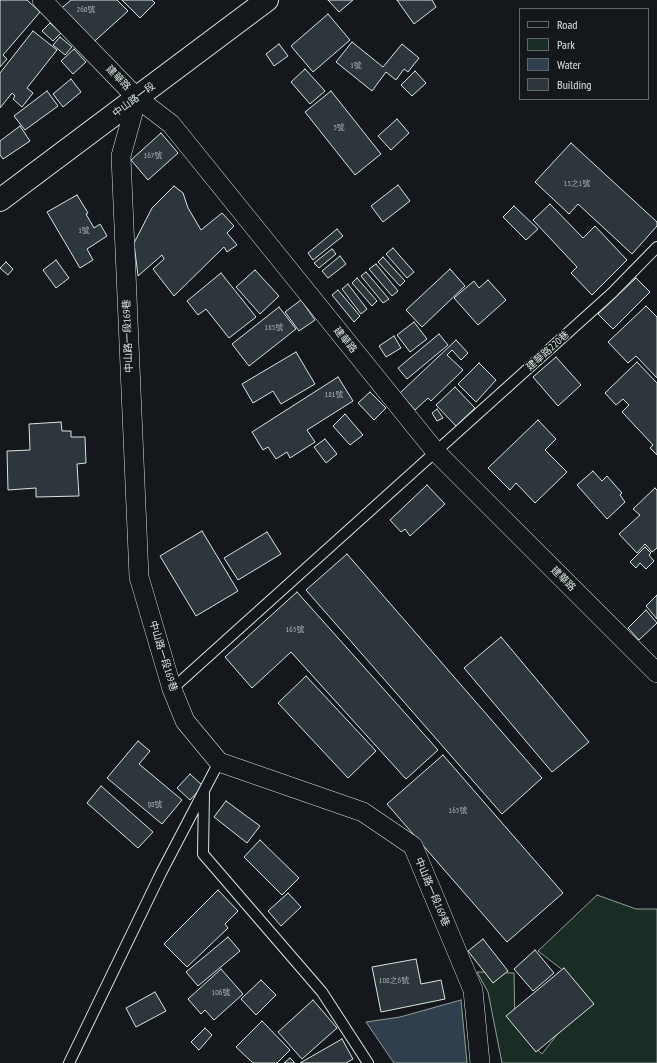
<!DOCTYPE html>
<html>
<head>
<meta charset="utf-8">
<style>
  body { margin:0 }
  #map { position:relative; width:657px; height:1063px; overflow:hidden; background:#14181c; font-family:"PT Sans Narrow",sans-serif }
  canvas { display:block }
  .legend { position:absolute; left:519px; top:8px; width:130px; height:92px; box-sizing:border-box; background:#14181c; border:1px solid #626a69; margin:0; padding:5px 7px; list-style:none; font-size:12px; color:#d8e6dc }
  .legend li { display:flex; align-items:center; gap:8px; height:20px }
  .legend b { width:20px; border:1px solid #626a69 }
</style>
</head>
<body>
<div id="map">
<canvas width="657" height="1063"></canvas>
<ul class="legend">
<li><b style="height:5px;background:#14181c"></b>Road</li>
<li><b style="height:11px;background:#1a2d24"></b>Park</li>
<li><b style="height:11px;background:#2f3f4d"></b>Water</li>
<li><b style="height:11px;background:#2c363c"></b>Building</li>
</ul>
</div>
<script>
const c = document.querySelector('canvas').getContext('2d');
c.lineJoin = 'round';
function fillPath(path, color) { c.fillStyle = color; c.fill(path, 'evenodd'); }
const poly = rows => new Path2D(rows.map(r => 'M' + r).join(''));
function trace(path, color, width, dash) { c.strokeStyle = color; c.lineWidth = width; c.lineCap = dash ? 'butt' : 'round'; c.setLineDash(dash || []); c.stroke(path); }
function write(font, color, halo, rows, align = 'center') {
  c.font = font + ' "PT Sans Narrow","Noto Sans TC",sans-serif'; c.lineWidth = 3; c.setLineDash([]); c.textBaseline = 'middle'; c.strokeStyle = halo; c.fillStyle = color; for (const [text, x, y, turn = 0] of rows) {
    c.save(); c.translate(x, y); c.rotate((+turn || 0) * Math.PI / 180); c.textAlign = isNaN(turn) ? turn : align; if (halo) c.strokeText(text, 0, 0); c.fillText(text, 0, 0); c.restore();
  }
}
const green = poly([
  [597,895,636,909,657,909,657,1063,502,1063,488,992,477,972,514,973,515,1026,542,1054,577,1009,564,971,538,951,597,895]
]);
fillPath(green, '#1a2d24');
trace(green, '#939e99', 1);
const water = poly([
  [461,1000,467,1063,394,1063,366,1022,400,1017,461,1000]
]);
fillPath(water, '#2f3f4d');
trace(water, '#939e99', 1);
const building = poly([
  [0,0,27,0,40,12,3,55,7,59,0,67,0,0],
  [71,0,117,0,128,11,87,48,56,13,71,0],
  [122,0,152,0,155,3,140,18,122,0],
  [328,0,353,0,339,12,328,0],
  [397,0,432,0,436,7,414,24,397,0],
  [328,14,350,40,313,72,291,46,328,14],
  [50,23,61,33,53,41,42,31,50,23],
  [33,31,57,50,27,88,33,93,22,107,13,99,15,96,12,93,0,108,0,73,33,31],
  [60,37,72,47,65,55,53,45,60,37],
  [352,42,383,67,402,44,419,58,408,72,404,69,396,80,386,72,372,91,336,62,352,42],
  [279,44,288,56,274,66,266,54,279,44],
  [74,49,86,62,73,74,61,61,74,49],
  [305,69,325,91,310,104,291,82,305,69],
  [415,71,426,83,412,96,401,85,415,71],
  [71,79,81,92,63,107,53,94,71,79],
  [47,91,58,106,25,130,14,116,47,91],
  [331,91,381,154,355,175,305,112,331,91],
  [397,119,409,133,391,150,378,136,397,119],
  [20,126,30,141,3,159,0,155,0,141,20,126],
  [161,133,178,153,148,180,131,160,161,133],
  [571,143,657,222,657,226,632,254,578,204,569,214,535,182,571,143],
  [398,185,410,201,383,222,371,206,398,185],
  [174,186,183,193,188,208,201,230,222,213,234,226,227,233,237,245,227,252,224,247,174,296,153,269,164,259,162,255,138,276,134,243,152,208,174,186],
  [77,195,88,213,86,214,94,228,100,224,107,236,87,249,93,260,80,268,47,212,77,195],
  [550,204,583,238,595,226,627,260,592,295,571,273,577,267,533,220,550,204],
  [514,206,538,229,526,240,503,217,514,206],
  [337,229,343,236,313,260,308,253,337,229],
  [393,248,414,272,407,278,386,254,393,248],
  [332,249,336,254,319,268,314,263,332,249],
  [340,256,346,264,328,278,322,271,340,256],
  [383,257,405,281,400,286,378,262,383,257],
  [56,260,69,278,56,288,43,270,56,260],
  [6,262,13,269,8,275,0,268,6,262],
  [376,264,398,291,392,296,369,269,376,264],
  [450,269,465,286,422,327,406,310,450,269],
  [255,270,279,296,260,314,236,287,255,270],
  [366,272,389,299,383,303,361,276,366,272],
  [221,273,256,317,229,338,206,309,198,315,187,301,221,273],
  [357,278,377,301,372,306,352,283,357,278],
  [636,278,650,292,613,329,598,314,636,278],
  [488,280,506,300,478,325,454,298,474,281,479,288,488,280],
  [348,284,367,309,361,314,342,289,348,284],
  [338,290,360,316,354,322,332,295,338,290],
  [301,300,315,320,299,331,285,312,301,300],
  [646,306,657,317,657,378,636,356,628,363,608,342,646,306],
  [279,307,296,329,249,366,232,344,279,307],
  [414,322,427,339,410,352,397,335,414,322],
  [439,334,448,345,407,379,398,368,439,334],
  [394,336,401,348,386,357,379,346,394,336],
  [456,340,468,353,461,360,452,350,447,355,463,370,431,401,428,398,415,410,400,393,456,340],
  [296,352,315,384,281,404,273,391,253,403,242,384,296,352],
  [556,357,581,385,558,406,533,377,556,357],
  [637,362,657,383,657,455,650,448,653,445,622,412,629,405,623,399,616,405,605,393,637,362],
  [479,363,496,380,476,402,458,384,479,363],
  [338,377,353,401,307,430,315,442,290,458,287,452,276,459,268,447,263,450,252,432,338,377],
  [455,387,475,408,456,426,436,405,455,387],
  [370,392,386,408,374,420,358,403,370,392],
  [437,409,443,418,437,421,432,413,437,409],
  [345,414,363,435,350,445,333,426,345,414],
  [538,420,556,439,545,450,567,472,535,503,516,483,510,490,488,468,538,420],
  [61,422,62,431,71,431,71,437,85,437,86,463,77,464,79,496,36,497,36,488,8,490,7,451,30,450,29,424,61,422],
  [325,439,337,454,326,463,314,447,325,439],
  [593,471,602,481,607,476,622,493,620,495,625,502,607,519,577,485,593,471],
  [427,485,445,504,410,536,405,529,401,532,390,520,427,485],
  [655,488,657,490,657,548,652,552,645,544,637,553,619,534,640,515,633,509,655,488],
  [202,531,238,591,196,616,160,556,202,531],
  [267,532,281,554,238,580,224,558,267,532],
  [645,547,651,553,649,555,654,561,646,569,640,563,636,568,630,562,645,547],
  [347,554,542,778,502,814,306,590,347,554],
  [297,592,438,750,406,779,291,652,252,688,225,657,297,592],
  [657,595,657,619,646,606,657,595],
  [646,610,657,623,639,640,628,628,646,610],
  [501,637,589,742,552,772,464,668,501,637],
  [306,676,376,751,348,778,278,703,306,676],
  [138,741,150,751,139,764,182,800,162,824,107,778,138,741],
  [443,755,563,893,507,942,387,804,443,755],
  [190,774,203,786,190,800,177,788,190,774],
  [101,786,153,832,138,848,87,803,101,786],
  [226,801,260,826,247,843,214,817,226,801],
  [260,840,299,878,282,895,244,857,260,840],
  [218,890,238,911,225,924,228,928,187,967,164,944,218,890],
  [288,893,301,907,281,926,268,911,288,893],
  [228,937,240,951,198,986,186,972,228,937],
  [483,939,508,971,493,983,468,951,483,939],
  [535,950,554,973,533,991,514,969,535,950],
  [416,959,421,984,441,980,445,999,381,1012,372,967,416,959],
  [564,968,594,1004,536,1052,506,1016,564,968],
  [221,969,243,994,214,1020,205,1010,201,1014,188,999,221,969],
  [261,980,276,995,256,1015,241,999,261,980],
  [155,992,166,1011,136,1027,126,1008,155,992],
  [313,1000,337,1028,302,1059,278,1032,313,1000],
  [262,1021,290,1050,277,1063,253,1063,236,1047,262,1021],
  [205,1028,212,1035,199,1050,191,1042,205,1028],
  [342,1039,353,1059,346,1063,300,1063,342,1039],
  [290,1058,295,1063,284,1063,290,1058]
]);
fillPath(building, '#2c363c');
trace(building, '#d8e6dc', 1);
const service = poly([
  [172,689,612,293,657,247],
  [204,793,203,854,322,992,368,1063],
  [69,1063,161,873,219,762]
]);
const minor = poly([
  [42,0,137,98,171,124,436,452,657,673],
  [137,98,121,156,139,577,172,689,185,721,219,762,363,812,413,846,473,990,480,1063]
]);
const tertiary = poly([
  [0,200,267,0]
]);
trace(service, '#d8e6dc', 12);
trace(minor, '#d8e6dc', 20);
trace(tertiary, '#d8e6dc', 24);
trace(service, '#14181c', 10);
trace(minor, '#14181c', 19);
trace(tertiary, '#14181c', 22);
write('8px', '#adbab4', null, [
  ["260號",86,10],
  ["1號",356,66],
  ["3號",339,128],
  ["167號",153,156],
  ["15之1號",577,184],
  ["1號",84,231],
  ["185號",274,328],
  ["181號",334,395],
  ["163號",295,630],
  ["98號",155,805],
  ["165號",458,811],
  ["108之6號",394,981],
  ["106號",221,993]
]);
write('10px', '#d8e6dc', '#14181c', [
  ["建華路",118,78,46],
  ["中山路一段",134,100,-37],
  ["中山路一段169巷",128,336,-92],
  ["建華路",345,340,51],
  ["建華路220巷",548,351,-42],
  ["建華路",563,579,45],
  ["中山路一段169巷",163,656,73],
  ["中山路一段169巷",432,892,67]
]);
</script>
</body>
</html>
